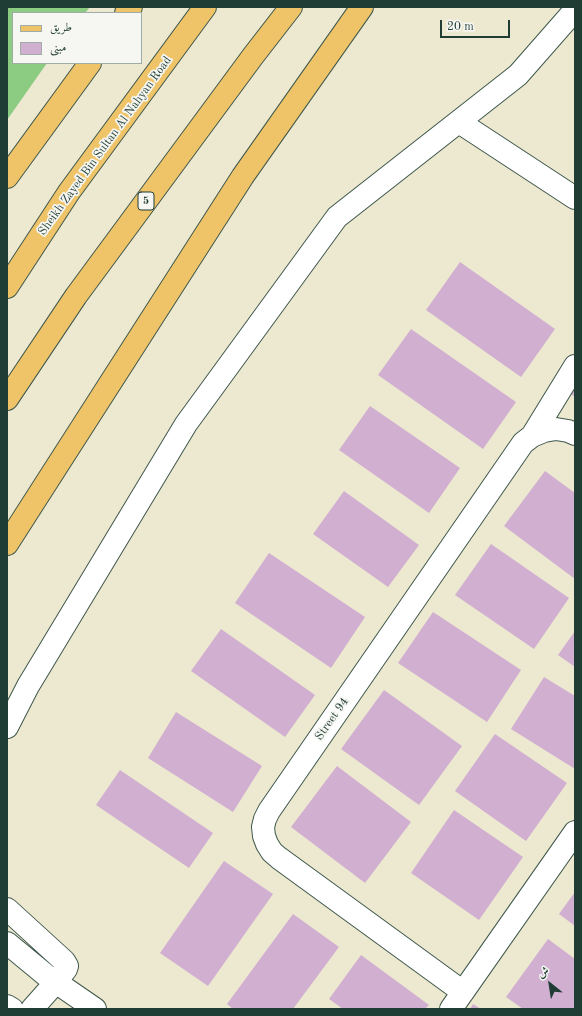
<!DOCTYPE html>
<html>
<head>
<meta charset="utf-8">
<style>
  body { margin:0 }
  #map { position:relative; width:582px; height:1016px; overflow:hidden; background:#ede8d0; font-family:"Old Standard TT",Amiri,serif }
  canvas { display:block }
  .frame { position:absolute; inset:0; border:8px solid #1f3d34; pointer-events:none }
  .legend { position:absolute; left:12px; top:12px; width:130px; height:52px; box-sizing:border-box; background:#f6f6f2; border:1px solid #a0aca6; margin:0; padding:5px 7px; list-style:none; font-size:12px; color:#1f3d34 }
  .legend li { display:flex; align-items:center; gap:8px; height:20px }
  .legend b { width:20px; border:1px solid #a0aca6 }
  .north { position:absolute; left:530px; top:964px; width:40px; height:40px; -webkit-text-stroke:3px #f6f6f2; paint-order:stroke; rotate:330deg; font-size:11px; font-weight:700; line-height:16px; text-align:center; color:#1f3d34 }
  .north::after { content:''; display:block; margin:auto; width:14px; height:18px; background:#1f3d34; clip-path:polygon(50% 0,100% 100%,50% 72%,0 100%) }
  .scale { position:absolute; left:440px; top:20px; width:70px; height:18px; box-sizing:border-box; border:2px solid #1f3d34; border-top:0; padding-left:5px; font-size:12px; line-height:14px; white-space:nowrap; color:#1f3d34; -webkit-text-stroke:3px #f6f6f2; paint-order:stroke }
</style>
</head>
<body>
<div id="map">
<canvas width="582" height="1016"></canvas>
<div class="frame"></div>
<ul class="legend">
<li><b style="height:5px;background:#efc469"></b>طريق</li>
<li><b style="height:11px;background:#d1afd1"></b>مبنى</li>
</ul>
<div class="north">ش</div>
<div class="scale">20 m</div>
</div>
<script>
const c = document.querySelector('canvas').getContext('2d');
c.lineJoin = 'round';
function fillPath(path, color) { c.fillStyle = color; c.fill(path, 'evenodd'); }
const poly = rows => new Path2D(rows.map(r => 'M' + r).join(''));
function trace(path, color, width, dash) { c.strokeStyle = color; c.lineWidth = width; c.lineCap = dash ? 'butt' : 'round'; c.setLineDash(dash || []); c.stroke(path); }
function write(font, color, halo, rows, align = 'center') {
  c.font = font + ' "Old Standard TT",serif'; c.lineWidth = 3.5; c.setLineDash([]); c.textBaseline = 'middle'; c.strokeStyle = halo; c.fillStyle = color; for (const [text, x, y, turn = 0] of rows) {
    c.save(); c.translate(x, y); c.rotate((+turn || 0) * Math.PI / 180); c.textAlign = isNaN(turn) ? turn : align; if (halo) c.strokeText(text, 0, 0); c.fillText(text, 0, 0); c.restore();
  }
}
fillPath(poly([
  [7,7,90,7,85,13,13,13,13,63,47,63,7,120]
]), '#8bcb82');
fillPath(poly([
  [460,262,555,329,521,377,426,310],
  [411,329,516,402,483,449,378,375],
  [575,382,575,397,568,392],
  [370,406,460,468,429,513,339,450],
  [545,471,575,493,575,579,504,526],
  [344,491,419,545,388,587,313,534],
  [491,544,569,598,534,649,455,595],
  [269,553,365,617,331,668,235,603],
  [433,612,521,670,487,722,398,663],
  [221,629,315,695,285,737,191,671],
  [575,631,575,667,558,655],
  [544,677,575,696,575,769,511,729],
  [384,690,462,746,419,805,341,749],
  [176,712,262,766,233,812,148,758],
  [495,734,567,783,526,841,455,791],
  [337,766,411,822,365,883,291,827],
  [120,770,213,833,189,868,96,805],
  [454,810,523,857,479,920,411,873],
  [224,861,273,894,208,986,160,953],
  [575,892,575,926,559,914],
  [293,914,339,947,293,1009,233,1009,227,1004],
  [548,939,575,959,575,1009,523,1009,506,997],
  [361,955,429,1005,425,1009,343,1009,329,999],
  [473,1004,481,1009,470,1009]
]), '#d1afd1');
const minor = poly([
  [459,122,575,198],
  [532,436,575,366],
  [7,727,28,686,186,424,337,217,518,75,575,10],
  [7,909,64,961,67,966,66,969,56,982,32,1009],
  [7,943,47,976,95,1009],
  [463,992,279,858,272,852,267,844,264,836,263,827,265,819,269,811,523,443,532,436,544,431,556,429,568,431,575,434],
  [7,1006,12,1009],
  [451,1009,575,832]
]);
const major = poly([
  [126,13,131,7],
  [7,177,90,63],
  [7,544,243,176,362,7]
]);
const highway = poly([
  [7,287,69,192,205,7],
  [7,399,76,296,253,56,291,7]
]);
trace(minor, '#3e574b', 24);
trace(major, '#3e574b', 24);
trace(highway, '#3e574b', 24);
trace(minor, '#fff', 22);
trace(major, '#efc469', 22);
trace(highway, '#efc469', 22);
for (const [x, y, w] of [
  [146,201,16]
]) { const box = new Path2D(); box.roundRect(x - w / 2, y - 9, w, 18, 3); c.fillStyle = '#f6f6f2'; c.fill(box); trace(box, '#1f3d34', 1); }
write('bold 11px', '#1f3d34', null, [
  ["5",146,201]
]);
write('12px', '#1f3d34', '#f6f6f2', [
  ["Sheikh Zayed Bin Sultan Al Nahyan Road",105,146,-54],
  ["Street 94",332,719,-55]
]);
</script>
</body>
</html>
